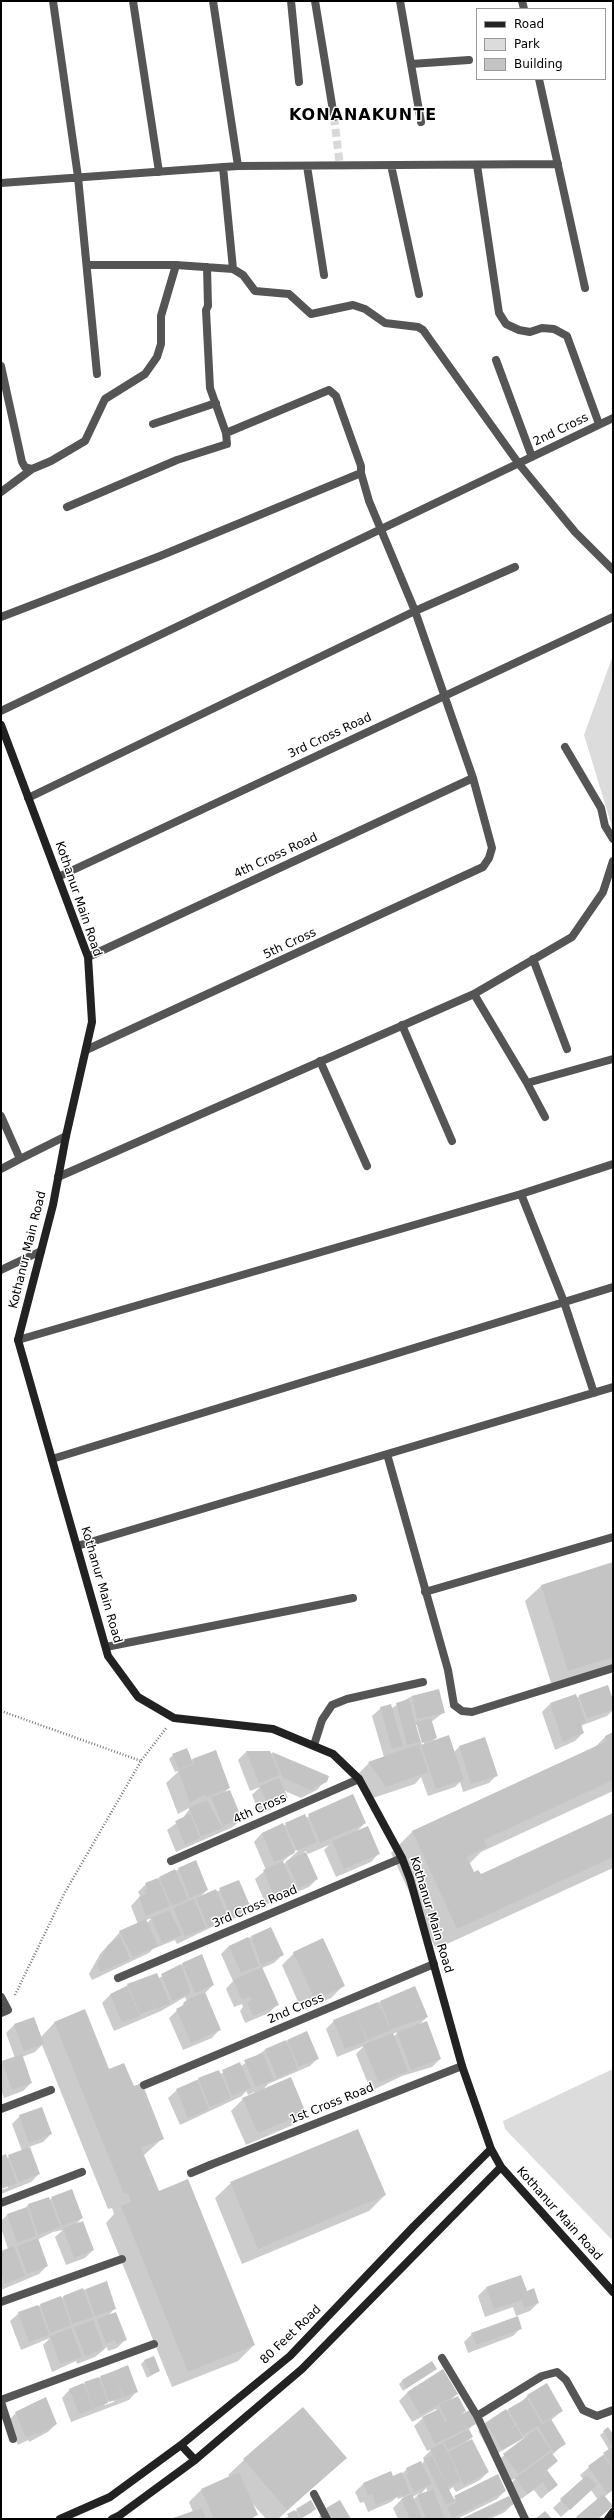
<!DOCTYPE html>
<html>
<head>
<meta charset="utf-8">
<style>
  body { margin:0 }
  #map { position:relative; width:614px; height:2520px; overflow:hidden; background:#fff; font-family:"DejaVu Sans",sans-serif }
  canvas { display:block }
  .frame { position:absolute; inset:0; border:2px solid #000; pointer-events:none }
  .legend { position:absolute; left:476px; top:8px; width:130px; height:72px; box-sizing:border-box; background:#fff; border:1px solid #999; margin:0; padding:5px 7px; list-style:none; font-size:12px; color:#000 }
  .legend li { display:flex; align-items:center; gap:8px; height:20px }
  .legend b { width:20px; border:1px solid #999 }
</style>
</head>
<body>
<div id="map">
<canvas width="614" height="2520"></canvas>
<div class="frame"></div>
<ul class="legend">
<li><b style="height:5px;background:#222"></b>Road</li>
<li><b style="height:11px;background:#dcdcdc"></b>Park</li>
<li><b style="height:11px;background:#c4c4c4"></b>Building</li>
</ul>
</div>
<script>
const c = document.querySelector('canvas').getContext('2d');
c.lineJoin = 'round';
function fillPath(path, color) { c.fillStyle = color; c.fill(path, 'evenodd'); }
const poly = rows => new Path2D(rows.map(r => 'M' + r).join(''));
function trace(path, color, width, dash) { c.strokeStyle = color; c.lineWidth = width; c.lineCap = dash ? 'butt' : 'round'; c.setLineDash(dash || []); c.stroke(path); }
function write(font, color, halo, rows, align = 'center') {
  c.font = font + ' "DejaVu Sans",sans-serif'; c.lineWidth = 3; c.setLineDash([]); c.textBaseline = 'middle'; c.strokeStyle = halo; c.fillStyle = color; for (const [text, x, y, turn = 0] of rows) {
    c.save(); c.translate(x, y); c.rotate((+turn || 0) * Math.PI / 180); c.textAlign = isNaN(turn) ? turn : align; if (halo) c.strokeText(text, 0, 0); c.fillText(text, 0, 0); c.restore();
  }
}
fillPath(poly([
  [613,655,613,830,584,735],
  [613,2069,613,2241,505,2129,503,2121]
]), '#dcdcdc');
fillPath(poly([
  [613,1563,613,1667,552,1686,525,1601,541,1586],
  [438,1690,443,1713,431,1722,436,1738,432,1742,454,1752,459,1747,485,1739,497,1775,489,1783,463,1792,460,1782,455,1787,428,1796,421,1777,415,1784,373,1798,357,1775,369,1763,384,1757,372,1716,381,1708,392,1708,412,1696],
  [416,1725,418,1725,425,1747,423,1748],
  [576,1695,577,1698,580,1695,613,1703,613,1710,607,1716,583,1725,581,1726,583,1733,575,1741,555,1750,542,1712,550,1704],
  [613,1733,613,1791,481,1852,469,1864,474,1873,480,1875,613,1814,613,1868,436,1949,391,1853,413,1831,594,1748,605,1737],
  [246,1752,270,1752,271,1754,272,1753,328,1777,317,1790,301,1798,283,1790,287,1798,278,1806,260,1814,252,1795,260,1787,250,1791,238,1760],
  [173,1755,191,1761,193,1760,229,1788,224,1793,241,1819,233,1827,176,1852,167,1830,182,1819,191,1807,178,1814,166,1783,179,1771,175,1772,169,1759],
  [353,1796,365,1823,356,1832,379,1853,371,1862,336,1877,324,1850,329,1845,308,1854,306,1851,304,1852,317,1879,309,1887,290,1895,289,1893,266,1905,255,1879,266,1870,254,1842,262,1833,305,1818],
  [300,1847,301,1848,283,1865,282,1862],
  [195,1862,207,1890,200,1897,216,1892,238,1881,250,1908,242,1916,222,1922,177,1944,175,1940,153,1949,149,1953,92,1980,89,1974,100,1954,120,1932,138,1924,131,1906,140,1896,138,1892,146,1884],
  [152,1918,147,1923,146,1920],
  [251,1937,283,1954,274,1963,262,1968,277,2005,269,2013,245,2023,240,2011,243,2007,242,2004,234,2007,226,1989,233,1981,221,1954,229,1946],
  [294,1953,343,1986,331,1998,302,2011,282,1965],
  [183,1964,213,1985,205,1993,220,2029,212,2038,183,2050,169,2018,187,2001,185,1997,161,2011,114,2031,102,2003,110,1995,128,1985,159,1978],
  [414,1988,427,2017,419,2025,440,2059,432,2067,402,2076,371,2091,356,2054,364,2046,337,2057,326,2029,334,2021],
  [398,2032,393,2037,392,2034],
  [34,2018,41,2037,55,2022,109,2071,133,2088,163,2138,143,2156,158,2192,254,2345,238,2361,172,2387,106,2223,114,2214,112,2208,108,2209,42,2045,35,2052,22,2057,31,2083,23,2091,4,2098,1,2090,1,2063,15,2058,6,2033,14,2025],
  [288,2041,318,2058,310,2066,268,2084,262,2091,305,2112,293,2125,246,2145,231,2111,243,2099,255,2094,254,2092,248,2095,246,2091,242,2096,180,2125,168,2098,177,2090,199,2079,220,2074,240,2064,241,2066,265,2050],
  [20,2116,51,2134,43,2142,29,2147,39,2174,31,2182,1,2194,1,2190,8,2188,8,2186,1,2188,1,2157,7,2158,22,2151,12,2124],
  [231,2183,385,2195,369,2211,242,2264,215,2198],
  [72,2190,82,2218,75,2225,93,2250,85,2258,66,2265,55,2237,63,2230,53,2232,37,2240,47,2266,39,2274,1,2290,1,2252,8,2249,1,2228,1,2221,7,2215,24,2209,28,2205,49,2200],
  [520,2276,526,2292,538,2303,530,2311,516,2316,513,2307,485,2317,478,2296,486,2288],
  [106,2282,115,2308,108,2316,125,2340,117,2348,108,2351,107,2347,95,2357,77,2364,76,2361,52,2372,43,2345,50,2338,21,2350,10,2321,19,2313],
  [521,2328,513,2336,468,2353,464,2342,472,2334],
  [145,2360,159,2371,147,2378,141,2364],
  [436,2369,403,2391,399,2384,402,2381],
  [115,2372,137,2391,129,2400,71,2422,62,2398,70,2389],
  [114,2400,114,2402,105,2405,104,2403],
  [407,2393,457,2394,449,2402,465,2411,460,2416,475,2423,468,2430,472,2437,466,2443,488,2472,480,2480,456,2492,453,2487,449,2490,453,2499,505,2491,497,2499,457,2519,398,2519,393,2508,404,2497,398,2499,397,2497,391,2502,368,2512,364,2502,360,2503,355,2492,363,2484,402,2474,407,2469,422,2464,424,2461,423,2458,432,2449,427,2451,414,2426,423,2418,437,2411,436,2409,412,2422,399,2401],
  [426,2488,428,2492,420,2495],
  [420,2493,413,2500,412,2497],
  [528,2395,562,2411,550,2421,564,2444,552,2455,557,2461,546,2471,557,2485,541,2499,534,2490,518,2501,508,2487,516,2478,510,2481,496,2462,529,2435,498,2453,486,2445,478,2431,486,2423,521,2402],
  [303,2408,346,2458,278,2519,266,2519,252,2503,256,2515,252,2519,172,2519,193,2512,189,2502,201,2490,230,2477,228,2475,244,2460],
  [16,2413,56,2424,48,2432,29,2442,28,2440,18,2445,8,2421],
  [608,2429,613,2436,613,2445,610,2448,613,2447,613,2490,604,2497,598,2519,576,2519,598,2500,591,2490,561,2517,553,2508,583,2479,580,2475,609,2450,600,2435],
  [311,2501,315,2509,311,2513,300,2519,284,2519],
  [513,2504,505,2512,490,2519,463,2519],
  [327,2509,350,2519,320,2519,319,2517]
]), '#0003');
fillPath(poly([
  [613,1562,613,1657,568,1671,541,1585],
  [608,1685,613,1700,613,1710,587,1718,579,1695],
  [439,1689,445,1713,417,1719,412,1696],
  [576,1694,586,1722,581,1724,584,1733,563,1742,550,1703],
  [409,1699,420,1742,407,1745,396,1703],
  [391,1704,403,1746,392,1749,380,1707],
  [431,1718,437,1738,422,1743,416,1722],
  [613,1732,613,1780,484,1840,487,1847,467,1857,474,1872,478,1870,481,1874,613,1813,613,1857,457,1929,412,1831,607,1741,605,1736],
  [449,1735,464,1780,436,1789,421,1745],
  [485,1737,498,1776,471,1784,459,1746],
  [419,1744,428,1772,386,1787,368,1762],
  [187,1748,193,1763,179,1769,172,1754],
  [216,1750,230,1788,206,1797,205,1794,190,1803,178,1770,195,1764,192,1759],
  [246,1751,270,1751,280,1775,259,1783],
  [272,1752,329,1776,327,1782,310,1790,283,1778],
  [279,1778,288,1798,268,1806,260,1786],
  [230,1790,242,1819,223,1826,211,1797],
  [353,1794,366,1823,320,1843,308,1814],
  [207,1800,222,1828,201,1837,189,1808],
  [190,1814,200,1838,185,1845,175,1821],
  [305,1814,317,1842,297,1851,285,1823],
  [283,1823,295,1853,274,1862,262,1833],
  [368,1826,380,1854,344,1869,332,1841],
  [306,1852,318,1879,299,1888,286,1861],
  [196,1860,208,1890,190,1898,178,1868],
  [283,1861,295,1889,275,1898,263,1870],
  [175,1869,188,1899,172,1906,159,1877],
  [158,1878,170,1906,146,1916,139,1897,146,1894,144,1890,148,1889,145,1883],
  [239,1880,251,1908,231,1917,219,1888],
  [216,1889,228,1918,208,1927,196,1898],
  [194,1899,206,1928,185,1936,173,1908],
  [169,1910,182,1935,162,1943,151,1918],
  [146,1919,158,1946,133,1957,119,1931],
  [271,1927,284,1955,261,1965,251,1936],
  [120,1936,130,1959,100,1972,97,1965,108,1945],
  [248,1937,259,1966,241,1973,229,1946],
  [323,1938,345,1986,315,2000,293,1952],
  [202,1954,214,1985,195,1993,182,1963],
  [181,1964,191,1993,172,2001,161,1974],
  [262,1967,279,2005,253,2016,247,2002,252,2000,250,1996,242,2000,233,1980],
  [157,1973,170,2003,157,2009,146,1984,156,2008,140,2014,127,1984],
  [127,1986,140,2016,122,2023,110,1994],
  [415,1986,428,2017,391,2029,380,2001],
  [205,1992,221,2030,191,2043,176,2009,184,2005,183,2003,187,2000],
  [378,2002,391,2030,368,2040,356,2014,367,2041,345,2049,333,2020],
  [85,2009,109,2069,124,2063,134,2086,142,2083,164,2139,141,2148,159,2191,188,2179,255,2345,188,2372,121,2206,131,2202,128,2193,124,2194,54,2022],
  [34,2017,44,2044,24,2051,14,2024],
  [427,2021,441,2059,411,2070,397,2032],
  [307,2031,319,2059,299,2067,287,2040],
  [393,2033,408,2071,379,2083,363,2045],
  [286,2040,298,2069,277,2078,265,2049],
  [263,2053,274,2080,256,2087,244,2060],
  [22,2054,32,2083,12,2090,2,2061],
  [240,2062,251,2088,232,2096,222,2070],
  [219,2070,231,2098,210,2107,198,2078],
  [291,2077,306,2113,258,2133,242,2098],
  [197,2080,209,2109,188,2118,176,2089],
  [42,2107,52,2134,29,2143,19,2115],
  [358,2129,386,2195,258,2249,230,2182],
  [30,2147,40,2174,19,2182,8,2155],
  [6,2154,17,2183,1,2189,1,2156],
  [72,2189,83,2218,62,2226,51,2197],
  [49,2197,60,2227,38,2235,28,2204],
  [27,2207,36,2236,17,2243,7,2214],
  [83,2221,94,2250,74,2258,63,2228],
  [38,2238,48,2266,27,2274,17,2246],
  [14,2246,25,2276,5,2284,1,2273,1,2251],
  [521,2275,527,2291,534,2288,539,2303,524,2308,522,2300,494,2309,486,2287],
  [107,2281,116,2309,95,2316,86,2289],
  [83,2288,93,2317,72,2324,63,2296],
  [61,2296,71,2325,50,2333,40,2304],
  [38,2305,49,2335,29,2342,18,2312],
  [116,2312,127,2340,116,2344,115,2340,106,2343,97,2319],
  [518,2316,522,2329,476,2345,471,2333],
  [93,2320,104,2349,85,2356,74,2327],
  [71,2328,82,2357,60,2364,50,2336],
  [154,2356,160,2371,151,2375,144,2360],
  [432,2361,437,2369,407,2388,402,2380],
  [128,2365,138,2392,124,2397,114,2371],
  [443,2369,458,2394,420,2415,407,2392],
  [114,2371,123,2397,109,2402,100,2376],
  [99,2377,108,2403,94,2408,84,2382],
  [83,2383,94,2409,79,2414,69,2389],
  [547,2383,563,2411,543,2422,527,2395],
  [458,2396,466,2411,447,2421,439,2405],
  [46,2397,57,2424,38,2435,37,2433,26,2437,15,2412],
  [527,2398,542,2424,551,2419,566,2444,553,2452,538,2426,523,2435,508,2409],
  [303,2407,347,2458,287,2510,243,2459],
  [439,2409,445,2422,470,2410,476,2424,435,2444,422,2417],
  [506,2409,515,2424,511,2429,516,2426,523,2438,502,2450,495,2438,499,2435,495,2437,485,2423],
  [608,2427,613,2434,612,2445,603,2431],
  [469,2429,473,2437,448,2450,444,2442],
  [536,2429,551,2450,518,2474,503,2454],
  [472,2439,489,2472,464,2485,448,2452],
  [443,2443,461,2481,448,2487,430,2449],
  [613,2446,613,2467,603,2453],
  [551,2452,558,2461,547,2470,558,2485,549,2492,543,2482,527,2494,515,2478],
  [603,2455,613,2469,613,2489,607,2493,588,2466],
  [432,2456,455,2501,446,2505,424,2459],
  [421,2461,432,2484,414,2492,406,2475,408,2474,406,2468],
  [391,2471,401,2495,376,2505,372,2494,368,2496,363,2483],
  [239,2472,258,2515,248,2519,214,2519,201,2489],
  [402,2472,410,2493,402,2496,393,2476],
  [498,2474,506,2491,452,2518,447,2507,457,2502,454,2496],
  [587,2475,597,2485,570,2510,560,2499],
  [433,2489,445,2519,426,2519,417,2495],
  [412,2494,422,2519,410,2519,401,2499],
  [603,2494,613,2506,598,2519,578,2519,576,2517],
  [509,2496,514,2504,485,2519,461,2519],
  [311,2500,316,2509,301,2518,296,2509],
  [340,2500,351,2519,333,2519,326,2508],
  [202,2508,206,2519,170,2519],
  [295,2510,300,2519,290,2519,287,2514],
  [545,2511,552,2519,535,2519]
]), '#c4c4c4');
trace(poly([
  [334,117,340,166]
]), '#d9d9d9', 8, [8, 4]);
trace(poly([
  [1,1711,141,1761],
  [15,1995,64,1894,141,1761,167,1727]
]), '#777', 2.5, [1, 2]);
trace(poly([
  [144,2085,166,2076],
  [191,2173,210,2165]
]), '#555', 8);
trace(poly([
  [53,1,78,177,97,374],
  [133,1,159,172],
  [213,1,238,166],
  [291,1,299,82],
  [315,1,334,117],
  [400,1,421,122],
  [522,1,524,9],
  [411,64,469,60],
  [539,79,585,288],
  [391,165,419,294],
  [477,165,499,313,506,324,519,330,530,332,542,328,554,329,567,336,599,424],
  [307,166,324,275],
  [223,167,233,269],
  [1,183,238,166,558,164],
  [87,265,176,265,233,269,243,275,255,291,289,294,311,314,353,305,365,309,385,323,418,327,423,330,519,464,575,532,613,570],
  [496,360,532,457],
  [1,366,22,462,25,467,32,469,51,461,85,441,105,399,145,374,157,357,161,344,161,316,176,265],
  [153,424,216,403],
  [226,433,329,390,336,396,361,466,361,473],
  [1,492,32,469],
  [67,507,177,460,227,444,226,433,210,388,206,310,208,306,207,267],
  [1,617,160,556,361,473,369,501,415,611,473,778,492,848,489,858,483,867,86,1050],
  [1,711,613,418],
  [565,747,601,808,605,826,613,839],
  [28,798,415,611,515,567],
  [58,877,613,617],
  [88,957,473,778],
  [533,959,567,1049],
  [474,994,527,1083],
  [402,1025,452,1141],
  [320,1061,367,1166],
  [1,1116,20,1159,66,1136],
  [545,1117,527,1083,613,1059],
  [1,1169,20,1159],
  [58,1177,474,994,572,937,603,892,613,861],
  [521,1194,564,1302,594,1393],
  [1,1270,41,1251],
  [18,1340,521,1194,613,1164],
  [387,1454,448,1670,454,1705,462,1711,472,1712,613,1668],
  [52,1459,613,1287],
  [77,1546,613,1387],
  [425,1592,613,1537],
  [106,1647,353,1598],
  [314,1745,322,1720,332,1705,347,1699,423,1682],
  [171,1861,359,1779],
  [118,1978,402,1858],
  [1,1997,8,2010,1,2013],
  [166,2076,434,1964],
  [1,2109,51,2090],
  [210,2165,462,2066],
  [1,2203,82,2172],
  [1,2302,122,2259],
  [442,2358,477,2416,525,2519],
  [1,2400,154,2344],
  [1,2402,13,2439],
  [477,2416,542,2376,557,2372,566,2380,583,2410,597,2416,613,2410],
  [314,2494,327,2519]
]), '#555', 8);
trace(poly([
  [1,725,88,957,92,1022,66,1136,53,1205,18,1340,108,1656,138,1697,174,1718,273,1729,333,1754,359,1779,402,1858,410,1879,462,2066,491,2149,501,2167,613,2292],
  [181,2445,195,2460],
  [60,2519,110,2497,181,2445,290,2356,414,2226,491,2149],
  [112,2519,120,2515,195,2460,302,2369,501,2167],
  [608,2519,613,2512]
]), '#222', 8);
write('12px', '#000', '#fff', [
  ["2nd Cross",561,430,-26],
  ["3rd Cross Road",330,736,-25],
  ["4th Cross Road",276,856,-25],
  ["Kothanur Main Road",78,899,71],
  ["5th Cross",290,944,-25],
  ["Kothanur Main Road",28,1250,-76],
  ["Kothanur Main Road",101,1585,74],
  ["4th Cross",260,1809,-24],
  ["3rd Cross Road",255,1907,-23],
  ["Kothanur Main Road",431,1915,73],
  ["2nd Cross",296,2009,-23],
  ["1st Cross Road",332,2104,-22],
  ["Kothanur Main Road",559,2214,48],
  ["80 Feet Road",291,2335,-44]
]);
c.letterSpacing = '1px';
write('bold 16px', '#000', '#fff', [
  ["KONANAKUNTE",363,116]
]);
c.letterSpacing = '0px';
</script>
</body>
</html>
